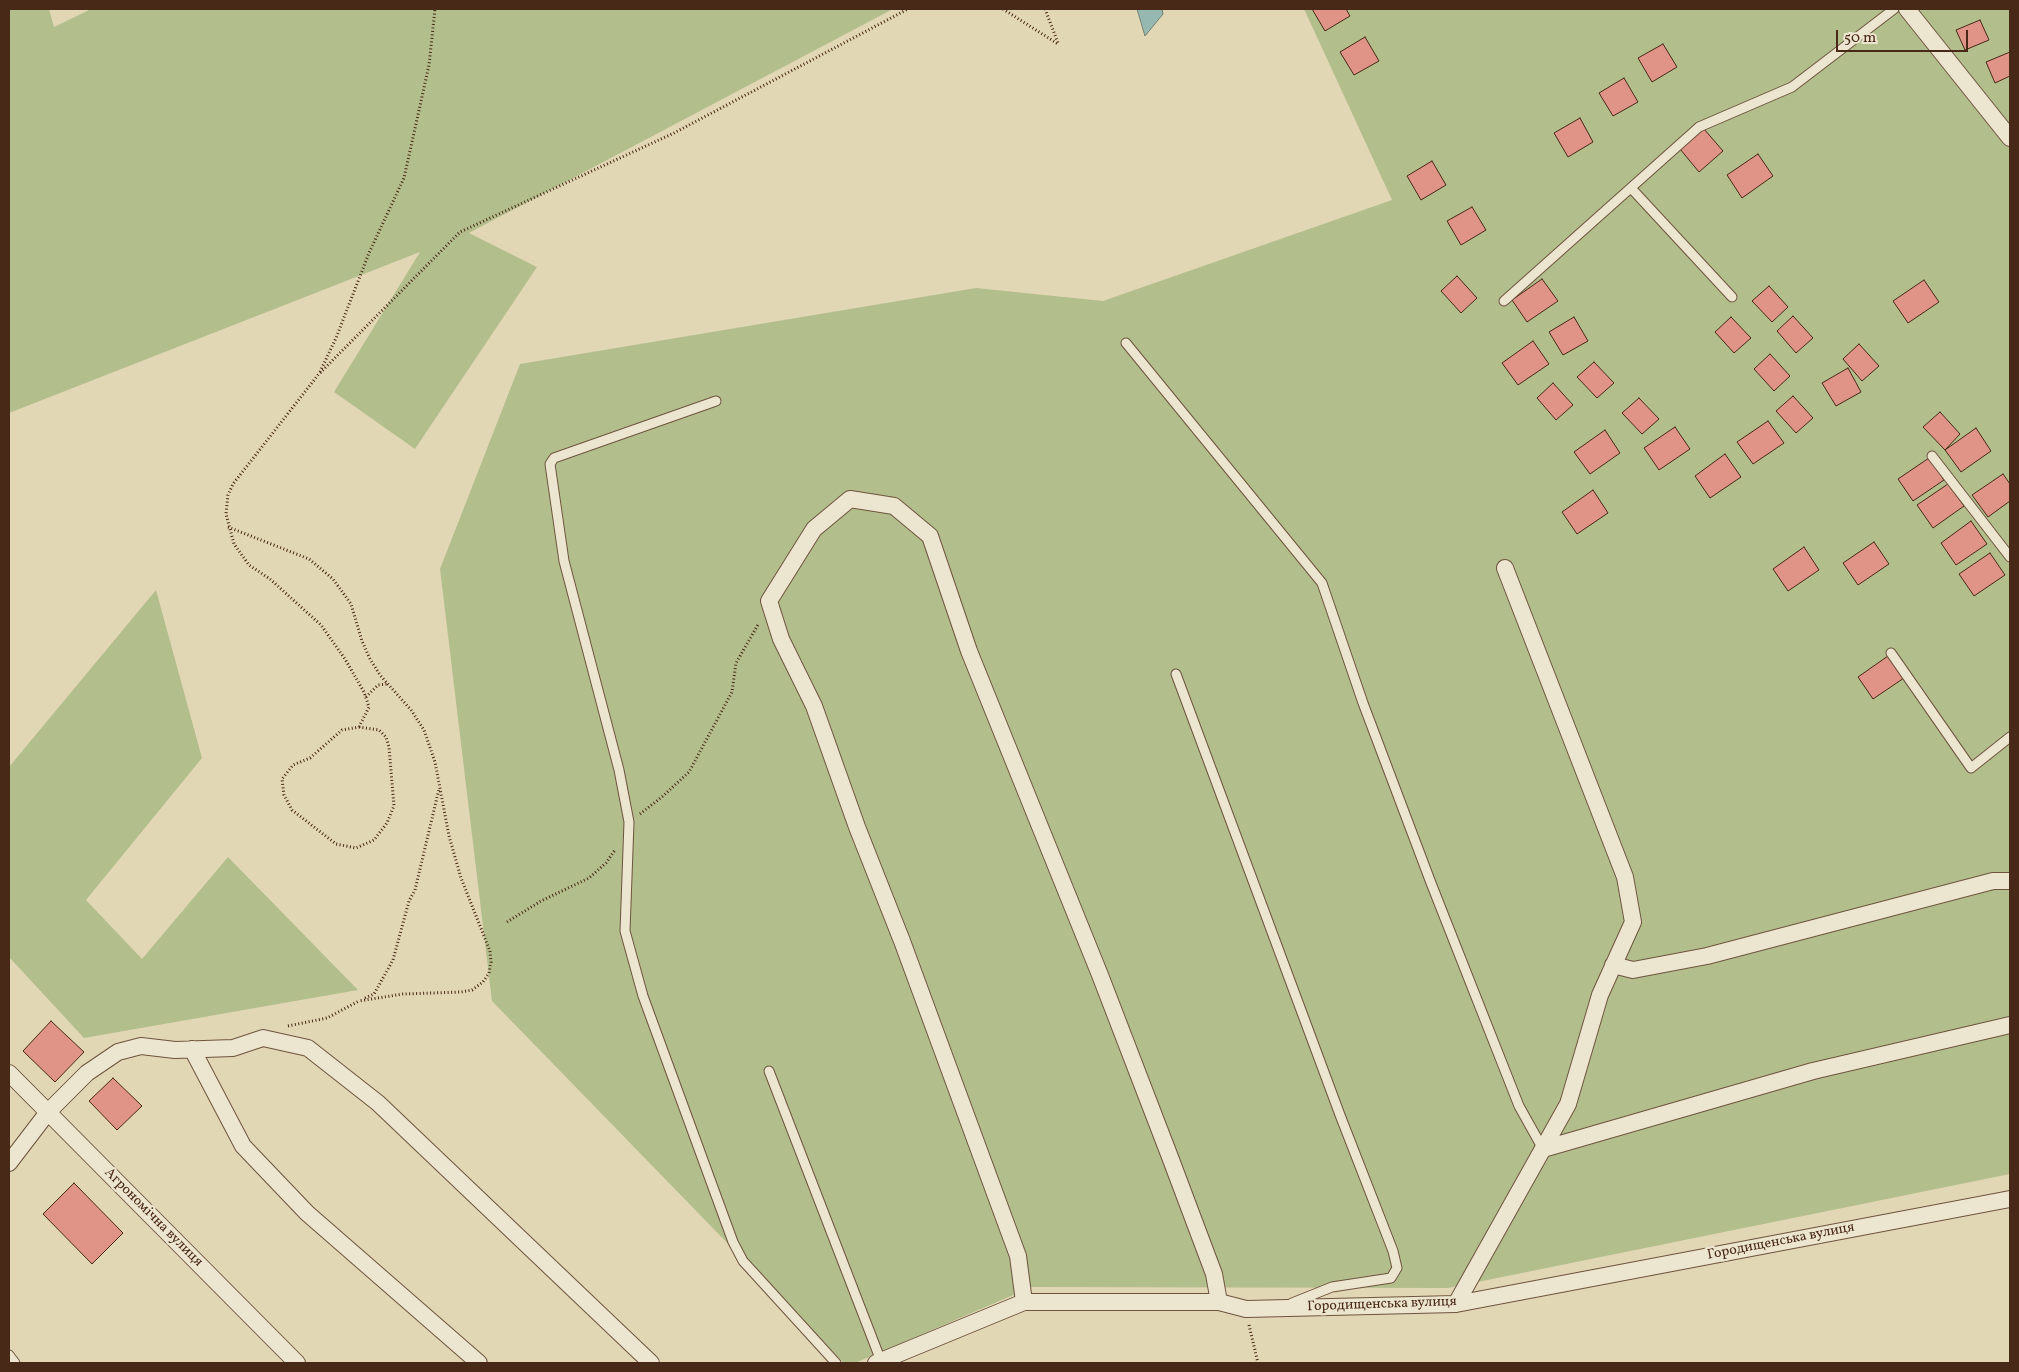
<!DOCTYPE html>
<html>
<head>
<meta charset="utf-8">
<style>
  body { margin:0 }
  #map { position:relative; width:2019px; height:1372px; overflow:hidden; background:#e2d7b5; font-family:Vollkorn,serif }
  canvas { display:block }
  .frame { position:absolute; inset:0; border:10px solid #482816; pointer-events:none }
  .scale { position:absolute; left:1836px; top:30px; width:132px; height:22px; box-sizing:border-box; border:2px solid #482816; border-top:0; padding-left:6px; font-size:15px; line-height:18px; white-space:nowrap; color:#482816; -webkit-text-stroke:4px #ece5cf; paint-order:stroke }
</style>
</head>
<body>
<div id="map">
<canvas width="2019" height="1372"></canvas>
<div class="frame"></div>
<div class="scale">50 m</div>
</div>
<script>
const c = document.querySelector('canvas').getContext('2d');
c.lineJoin = 'round';
function fillPath(path, color) { c.fillStyle = color; c.fill(path, 'evenodd'); }
const poly = rows => new Path2D(rows.map(r => 'M' + r).join(''));
function trace(path, color, width, dash) { c.strokeStyle = color; c.lineWidth = width; c.lineCap = dash ? 'butt' : 'round'; c.setLineDash(dash || []); c.stroke(path); }
function write(font, color, halo, rows, align = 'center') {
  c.font = font + ' Vollkorn,serif'; c.lineWidth = 4.5; c.setLineDash([]); c.textBaseline = 'middle'; c.strokeStyle = halo; c.fillStyle = color; for (const [text, x, y, turn = 0] of rows) {
    c.save(); c.translate(x, y); c.rotate((+turn || 0) * Math.PI / 180); c.textAlign = isNaN(turn) ? turn : align; if (halo) c.strokeText(text, 0, 0); c.fillText(text, 0, 0); c.restore();
  }
}
fillPath(poly([
  [9,9,49,9,54,27,91,9,893,9,469,233,537,267,415,449,334,392,420,252,9,413],
  [1304,9,2010,9,2010,1174,1448,1288,1032,1287,855,1363,844,1363,492,1001,440,569,520,364,976,288,1103,301,1392,200],
  [156,590,202,758,86,900,142,959,228,857,358,990,84,1038,9,957,9,767]
]), '#b3be8d');
const water = poly([
  [1137,9,1162,9,1163,14,1145,36,1137,9]
]);
fillPath(water, '#95b9b1');
trace(water, '#767f73', 1);
const building = poly([
  [1312,9,1346,9,1350,16,1325,31,1312,9],
  [1980,20,1989,40,1965,50,1956,30,1980,20],
  [1365,37,1379,61,1354,75,1340,52,1365,37],
  [1663,44,1677,67,1652,82,1638,58,1663,44],
  [2010,52,2010,76,1995,83,1986,62,2010,52],
  [1624,78,1638,102,1613,116,1599,93,1624,78],
  [1580,118,1593,142,1568,157,1554,133,1580,118],
  [1704,129,1723,151,1699,172,1680,149,1704,129],
  [1758,154,1773,176,1742,198,1727,175,1758,154],
  [1432,161,1446,185,1421,200,1407,176,1432,161],
  [1472,207,1486,230,1461,245,1447,221,1472,207],
  [1457,276,1477,298,1461,313,1441,291,1457,276],
  [1542,279,1558,301,1527,322,1512,300,1542,279],
  [1924,280,1939,302,1908,323,1893,301,1924,280],
  [1769,286,1788,307,1772,322,1752,301,1769,286],
  [1793,316,1813,338,1796,353,1777,331,1793,316],
  [1574,317,1588,341,1563,355,1549,332,1574,317],
  [1731,317,1751,338,1734,353,1715,332,1731,317],
  [1533,341,1549,364,1518,385,1502,363,1533,341],
  [1859,344,1879,366,1862,381,1843,359,1859,344],
  [1770,354,1790,376,1774,391,1754,369,1770,354],
  [1594,362,1614,383,1597,398,1577,377,1594,362],
  [1848,368,1861,392,1836,406,1822,383,1848,368],
  [1553,383,1573,405,1556,420,1537,398,1553,383],
  [1793,396,1813,418,1796,433,1776,411,1793,396],
  [1639,398,1659,419,1642,434,1622,413,1639,398],
  [1940,412,1960,434,1945,450,1923,427,1940,412],
  [1768,421,1784,443,1753,464,1737,442,1768,421],
  [1675,427,1690,449,1659,470,1644,448,1675,427],
  [1976,428,1991,451,1961,472,1945,450,1976,428],
  [1605,430,1620,453,1590,474,1574,452,1605,430],
  [1725,454,1741,477,1710,498,1695,476,1725,454],
  [1929,458,1944,480,1913,501,1898,479,1929,458],
  [2003,474,2010,484,2010,501,1988,517,1972,495,2003,474],
  [1948,484,1964,506,1933,528,1917,505,1948,484],
  [1593,490,1608,513,1577,534,1562,512,1593,490],
  [1971,521,1987,544,1956,565,1941,543,1971,521],
  [1874,542,1889,564,1858,585,1843,563,1874,542],
  [1804,547,1819,570,1788,591,1773,569,1804,547],
  [1990,553,2005,575,1974,596,1959,574,1990,553],
  [1888,656,1904,678,1873,699,1858,677,1888,656],
  [51,1021,84,1052,55,1082,23,1051,51,1021],
  [113,1078,142,1106,117,1130,89,1101,113,1078],
  [74,1183,123,1233,92,1264,43,1214,74,1183]
]);
fillPath(building, '#df9487');
trace(building, '#482816', 1);
const lane = poly([
  [1631,188,1732,297],
  [1504,301,1699,127,1792,87,1894,9],
  [1126,343,1322,583,1363,703,1431,883,1519,1106,1543,1149],
  [716,401,554,458,550,464,564,561,619,770,629,822,625,931,643,996,733,1242,743,1261,836,1363],
  [1932,456,2010,557],
  [1891,653,1971,768,2010,737],
  [1176,674,1340,1115,1393,1251,1397,1268,1391,1278,1332,1287,1292,1303],
  [769,1071,881,1361],
  [9,1355,15,1363]
]);
const street = poly([
  [1907,9,2010,138],
  [1613,965,1633,970,1707,956,1993,881,2010,881],
  [192,1049,243,1146,307,1213,479,1363],
  [9,1073,297,1363],
  [1543,1149,1813,1071,2010,1025],
  [9,1163,48,1112,87,1073,118,1052,141,1046,175,1050,233,1048,263,1038,308,1048,378,1103,651,1363],
  [1024,1302,1018,1256,902,941,857,827,814,706,781,639,769,601,814,529,850,499,894,506,930,536,969,651,1100,975,1170,1157,1214,1274,1219,1302],
  [1456,1304,1568,1104,1600,995,1633,922,1625,877,1505,568],
  [876,1363,1024,1302,1219,1302,1246,1309,1456,1304,2010,1199]
]);
trace(lane, '#6e543e', 11);
trace(street, '#6e543e', 18);
trace(poly([
  [1003,9,1058,44],
  [1045,9,1058,43],
  [320,372,336,338,369,253,404,178,429,65,435,9],
  [228,527,309,559,333,579,351,604,362,641,370,659,380,675,411,710,424,730,435,762,449,836,461,878,490,951,491,962,489,973,483,982,472,990,461,992,403,994,359,1001],
  [366,697,378,685,387,684],
  [359,727,369,707,364,692,345,659,321,625,270,579,249,565,234,544,226,514,228,495,233,484,318,375,460,232,674,133,908,9],
  [359,727,379,730,386,737,389,747,394,806,387,823,374,840,356,848,336,844,292,810,284,795,282,779,293,765,310,758,342,730,359,727],
  [640,814,663,796,689,772,732,692,736,663,759,623],
  [507,922,541,901,589,878,606,863,615,850],
  [365,998,374,994,393,960,409,901,415,890,439,789],
  [288,1026,327,1018,359,1001],
  [1249,1325,1258,1363]
]), '#482816', 3, [1, 2.5]);
trace(lane, '#ece5cf', 9);
trace(street, '#ece5cf', 16);
write('14px', '#482816', '#ece5cf', [
  ["Агрономічна вулиця",153,1218,45],
  ["Городищенська вулиця",1781,1242,-11],
  ["Городищенська вулиця",1382,1305,-2]
]);
</script>
</body>
</html>
